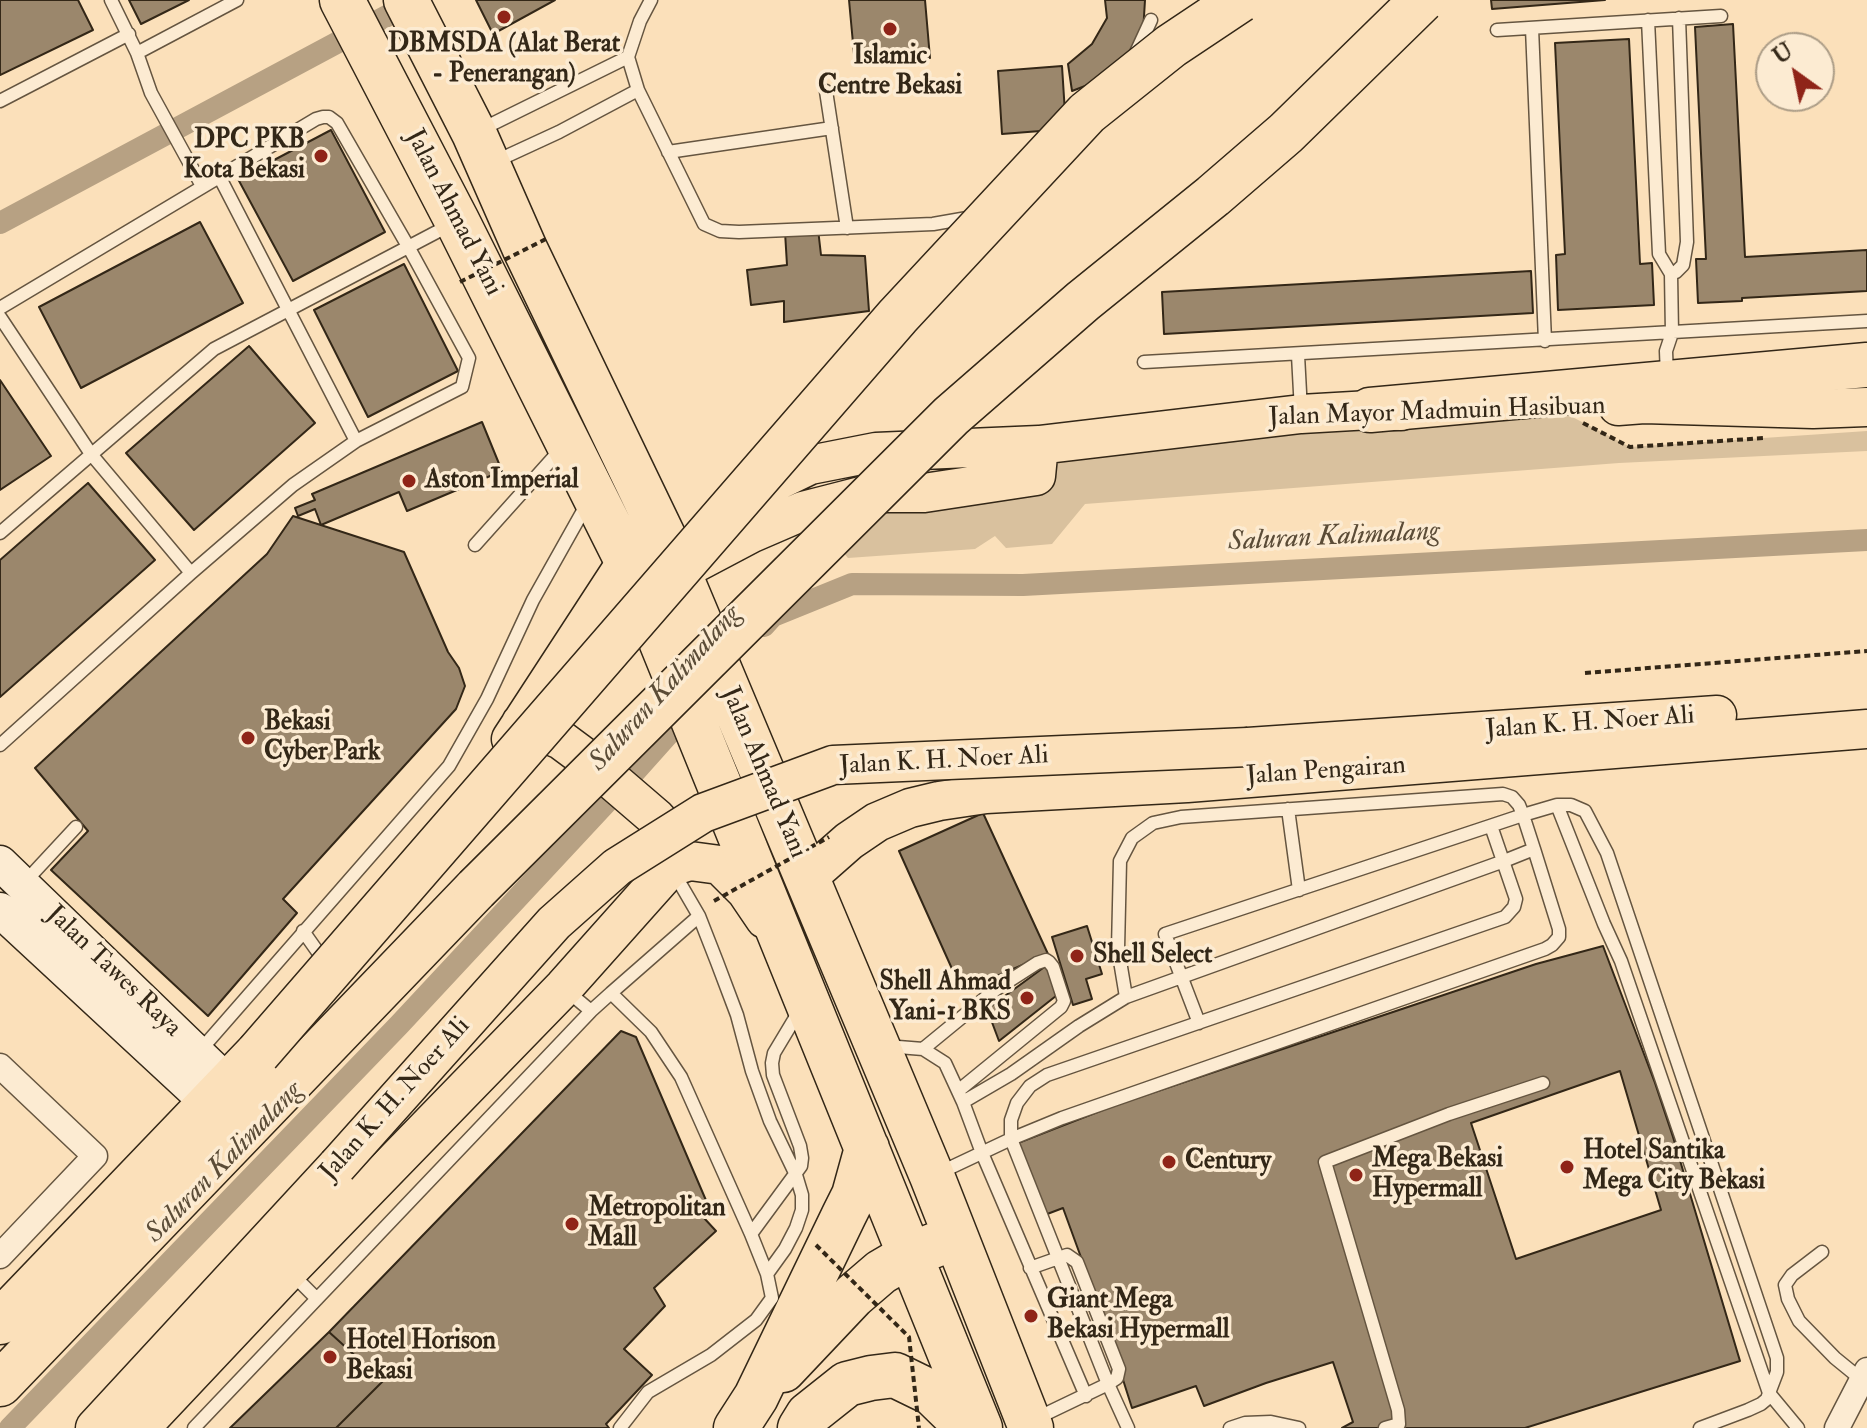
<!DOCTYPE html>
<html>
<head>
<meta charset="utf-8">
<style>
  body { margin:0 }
  #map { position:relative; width:1867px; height:1428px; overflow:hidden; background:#fbe0ba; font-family:"IM FELL Double Pica",serif }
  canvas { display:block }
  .north { position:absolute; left:1755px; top:32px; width:80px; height:80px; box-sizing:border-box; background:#fcebd2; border:2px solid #ac9d87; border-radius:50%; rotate:327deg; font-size:22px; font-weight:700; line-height:32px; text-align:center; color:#332717 }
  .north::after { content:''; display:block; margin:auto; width:28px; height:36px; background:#8f2418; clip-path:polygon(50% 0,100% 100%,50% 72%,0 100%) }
</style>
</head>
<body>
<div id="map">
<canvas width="1867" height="1428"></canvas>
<div class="north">U</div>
</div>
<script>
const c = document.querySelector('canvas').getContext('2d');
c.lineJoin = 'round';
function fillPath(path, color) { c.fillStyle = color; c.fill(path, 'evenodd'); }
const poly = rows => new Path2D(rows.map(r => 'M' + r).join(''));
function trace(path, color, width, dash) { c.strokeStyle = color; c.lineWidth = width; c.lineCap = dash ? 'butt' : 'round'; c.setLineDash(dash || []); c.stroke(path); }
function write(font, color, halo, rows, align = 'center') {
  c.font = font + ' "IM FELL Double Pica",serif'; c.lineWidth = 7; c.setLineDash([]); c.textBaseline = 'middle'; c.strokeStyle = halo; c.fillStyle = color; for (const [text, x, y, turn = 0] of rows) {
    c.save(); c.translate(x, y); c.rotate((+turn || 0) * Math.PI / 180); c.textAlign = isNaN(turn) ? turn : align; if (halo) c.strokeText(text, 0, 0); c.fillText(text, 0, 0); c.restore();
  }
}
fillPath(poly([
  [1557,409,1630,447,1867,431,1867,451,1619,463,1085,504,1052,544,1006,548,995,536,975,549,848,558,830,537,924,493,1039,445]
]), '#d9c19e');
trace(poly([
  [0,223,413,2],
  [764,626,773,616,852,584,1023,585,1867,540],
  [10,1428,399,1025,632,775,691,709]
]), '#b7a183', 22);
const building = poly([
  [0,0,78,0,93,30,0,75,0,0],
  [129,0,189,0,141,24,129,0],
  [476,0,555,0,493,34,476,0],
  [849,0,925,0,930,58,855,65,849,0],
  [1105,0,1145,0,1143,33,1119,73,1072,91,1068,64,1092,44,1107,18,1105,0],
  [1491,0,1605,0,1492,9,1491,0],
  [1733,24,1745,257,1867,250,1867,291,1742,298,1742,301,1698,303,1696,259,1706,259,1695,27,1733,24],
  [1629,39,1640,264,1652,263,1654,305,1558,310,1556,255,1565,254,1555,43,1629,39],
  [1062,66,1066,129,1002,134,998,71,1062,66],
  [331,130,385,232,293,281,238,179,331,130],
  [200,222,243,303,81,388,39,307,200,222],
  [818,229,821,255,865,256,869,311,784,322,784,301,751,305,747,270,787,265,785,232,818,229],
  [404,264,458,371,368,417,314,310,404,264],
  [1531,271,1533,313,1164,334,1162,292,1531,271],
  [249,346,315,423,194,530,126,453,249,346],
  [0,380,51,456,0,490,0,380],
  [482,422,502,471,407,511,399,492,321,525,315,509,298,516,295,508,315,500,312,494,482,422],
  [88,483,155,560,0,697,0,560,88,483],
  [293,516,404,552,448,652,459,668,465,686,456,709,283,899,297,913,208,1016,51,870,88,831,35,768,267,554,293,516],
  [983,813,1048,954,962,991,899,851,983,813],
  [1087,926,1102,974,1086,979,1092,999,1073,1005,1052,937,1087,926],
  [1603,946,1655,1083,1673,1137,1740,1361,1525,1428,1342,1428,1353,1422,1333,1362,1266,1383,1204,1406,1196,1386,1132,1408,1105,1323,1063,1208,1042,1216,1018,1143,1113,1106,1536,964,1603,946],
  [1054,960,1066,988,999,1041,987,1009,1054,960],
  [621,1031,636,1037,708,1205,704,1218,716,1231,654,1288,665,1306,624,1349,652,1375,606,1424,609,1428,336,1428,383,1381,329,1332,621,1031],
  [1620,1071,1661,1210,1516,1259,1471,1123,1620,1071],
  [329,1332,383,1381,336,1428,230,1428,329,1332]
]);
fillPath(building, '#9b876c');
trace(building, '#332717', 2);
const lane = poly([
  [111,0,137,53,151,93,202,186],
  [651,0,640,21,628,57,638,90,704,224,720,231,739,232,933,224,973,217],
  [1648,20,1659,254,1671,274,1672,333,1666,351,1667,377],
  [1532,28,1545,341],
  [1497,30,1721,16],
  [137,53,237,0],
  [1134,57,1151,20],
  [826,91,847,228],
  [0,101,129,34],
  [480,130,628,57],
  [668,152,832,128],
  [494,162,559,132,638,90],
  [219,176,356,441],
  [1671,274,1676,272,1683,265,1687,242,1679,18],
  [0,308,316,119,323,117,329,117,337,123,409,248,469,358,462,387,356,441,293,485,191,573,0,745],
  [0,317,91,454,191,573],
  [1298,355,1301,411],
  [1144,362,1867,321],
  [0,533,214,349,450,225],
  [475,545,561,449],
  [1557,805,1604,924,1621,961,1769,1393,1767,1399,1761,1404,1748,1410,1700,1428],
  [1288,809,1299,890],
  [674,873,699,916,717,962,737,1015,752,1071,770,1121,796,1175,802,1195,802,1210,796,1228,785,1249,767,1274],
  [24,883,76,827],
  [303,931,327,965],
  [566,990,591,1011],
  [611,993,699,916],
  [1199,1023,1165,934,1523,815,1534,849],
  [199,1040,205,1045,449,766,487,699,533,600,588,502],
  [886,1046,923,1049,945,1063,963,1102,982,1153,1086,1396],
  [923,1049,995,990,1037,963,1046,960,1049,962,1053,967,1064,1001,1061,1007,958,1091],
  [963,1102,1011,1074,1079,1026,1126,997,1118,949,1120,861,1132,838,1153,823,1181,817,1503,794,1512,797,1519,805,1523,815,1557,805,1571,805,1585,811,1607,853,1777,1358,1777,1372,1769,1393,1798,1428],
  [939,1173,1011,1139,1062,1118,1545,949,1552,945,1559,937,1559,929,1534,849,1504,861,1126,997],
  [751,1234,801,1166,802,1158,800,1146,773,1075,772,1063,774,1053,801,1008],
  [1822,1252,1792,1275,1785,1285,1788,1299,1799,1321,1835,1358,1862,1380],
  [1030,1268,1067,1255,1077,1262,1119,1369,1117,1378,1108,1384,1035,1419],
  [291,1273,317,1299],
  [194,1428,591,1011,611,993,651,1032,681,1077,751,1234,767,1274,772,1298,756,1320,711,1355,648,1392,620,1428],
  [1128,1428,1108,1384,1011,1139,1011,1120,1017,1103,1030,1086,1047,1075,1505,917,1514,907,1516,899,1491,826],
  [1230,1428,1245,1423,1271,1422,1299,1428],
  [1385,1428,1399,1424,1398,1410,1325,1162,1449,1114,1543,1083]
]);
const street = poly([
  [0,1066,95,1156,0,1256],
  [1837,1428,1867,1370]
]);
const secondary = poly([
  [0,863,226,1081],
  [0,910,206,1101]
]);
const primary = poly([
  [1618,406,1644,404,1813,409,1867,407],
  [742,498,810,465,876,452,1039,445],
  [682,570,752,533,803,511,873,493,924,493,1036,476,1039,445,1301,414,1370,410,1401,411],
  [521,723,561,740,592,763,656,818,666,829,675,847,671,866],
  [511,739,627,561,650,548],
  [1248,747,1717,715],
  [807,878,849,841,877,822,910,808,939,801,986,794,1187,783,1867,729],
  [95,1428,337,1166],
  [140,1428,288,1271,564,987,671,867,690,861,720,865,746,891,765,919]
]);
const highway = poly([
  [342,0,457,221,627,561,644,599,980,1428],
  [406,0,474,133,525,249,665,540,932,1176,1031,1428],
  [1370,410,1867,365],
  [0,1322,258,1053],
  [783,1370,853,1296,881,1272,910,1255,935,1245],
  [0,1384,476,889],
  [736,1428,756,1397,844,1215,854,1195,867,1148],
  [800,1428,808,1415,847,1384,871,1378,895,1375,932,1393,968,1428]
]);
trace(lane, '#655540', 15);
trace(street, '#655540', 27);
trace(secondary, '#332717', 37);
trace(primary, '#332717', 41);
trace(highway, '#332717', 47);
trace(poly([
  [1583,423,1630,447,1764,438],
  [1585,673,1867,651]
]), '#332717', 4, [6, 4]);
trace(lane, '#fcebd2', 12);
trace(street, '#fcebd2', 24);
trace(secondary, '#fcebd2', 34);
trace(primary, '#fbe0ba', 38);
trace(highway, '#fbe0ba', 44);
const primaryBridge = poly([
  [337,1166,554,923,617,867,703,813,833,765,1248,747]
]);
const highwayBridge = poly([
  [476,889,951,416,1083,301,1213,196,1286,133,1422,0],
  [258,1053,898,316,1087,113,1171,46,1240,0]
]);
trace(primaryBridge, '#332717', 41, []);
trace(highwayBridge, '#332717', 47, []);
trace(poly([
  [460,282,548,238],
  [714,901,829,837],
  [816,1245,909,1337,919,1428]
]), '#332717', 4, [6, 4]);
trace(primaryBridge, '#fbe0ba', 38);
trace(highwayBridge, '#fbe0ba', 44);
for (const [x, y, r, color] of [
  [504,17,8,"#8f2418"],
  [890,29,8,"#8f2418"],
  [321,156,8,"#8f2418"],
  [409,481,8,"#8f2418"],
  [248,738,8,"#8f2418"],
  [1077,956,8,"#8f2418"],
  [1027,998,8,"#8f2418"],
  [1169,1162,8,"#8f2418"],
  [1567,1167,8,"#8f2418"],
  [1356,1175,8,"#8f2418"],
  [572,1224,8,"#8f2418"],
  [1031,1316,8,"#8f2418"],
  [330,1357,8,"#8f2418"]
]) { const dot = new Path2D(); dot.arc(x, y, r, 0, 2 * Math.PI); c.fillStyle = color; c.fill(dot); trace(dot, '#fcebd2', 3); }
write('bold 26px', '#332717', '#fcebd2', [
  ["DBMSDA (Alat Berat",504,45,"center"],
  ["- Penerangan)",504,75,"center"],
  ["Islamic",890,57,"center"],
  ["Centre Bekasi",890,87,"center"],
  ["DPC PKB",305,141,"right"],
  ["Kota Bekasi",305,171,"right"],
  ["Aston Imperial",425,481],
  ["Bekasi",264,723],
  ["Cyber Park",264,753],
  ["Shell Select",1093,956],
  ["Shell Ahmad",1011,983,"right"],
  ["Yani-1 BKS",1011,1013,"right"],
  ["Hotel Santika",1583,1152],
  ["Mega City Bekasi",1583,1182],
  ["Mega Bekasi",1372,1160],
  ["Hypermall",1372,1190],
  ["Century",1185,1162],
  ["Metropolitan",588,1209],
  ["Mall",588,1239],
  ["Giant Mega",1047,1301],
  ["Bekasi Hypermall",1047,1331],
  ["Hotel Horison",346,1342],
  ["Bekasi",346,1372]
], 'left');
write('26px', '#332717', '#fcebd2', [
  ["Jalan Ahmad Yani",453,213,63],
  ["Jalan Mayor Madmuin Hasibuan",1437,413,-2],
  ["Jalan K. H. Noer Ali",1590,724,-4],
  ["Jalan K. H. Noer Ali",944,762,-3],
  ["Jalan Pengairan",1326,772,-4],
  ["Jalan Ahmad Yani",763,773,67],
  ["Jalan Tawes Raya",113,972,44],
  ["Jalan K. H. Noer Ali",396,1100,-48]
]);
write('italic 28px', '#5b4c37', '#fcebd2', [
  ["Saluran Kalimalang",1334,538,-3],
  ["Saluran Kalimalang",666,689,-48],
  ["Saluran Kalimalang",225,1163,-46]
]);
</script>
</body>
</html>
